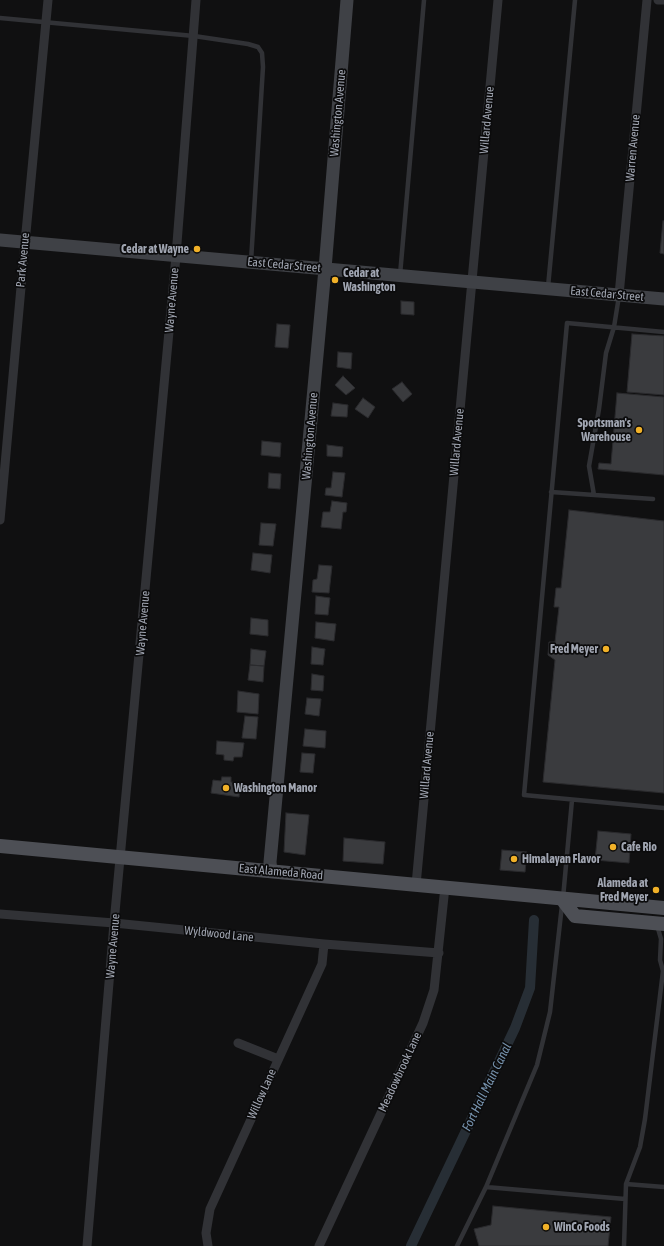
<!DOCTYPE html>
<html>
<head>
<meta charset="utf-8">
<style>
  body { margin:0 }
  canvas { display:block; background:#101011 }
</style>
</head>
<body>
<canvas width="664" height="1246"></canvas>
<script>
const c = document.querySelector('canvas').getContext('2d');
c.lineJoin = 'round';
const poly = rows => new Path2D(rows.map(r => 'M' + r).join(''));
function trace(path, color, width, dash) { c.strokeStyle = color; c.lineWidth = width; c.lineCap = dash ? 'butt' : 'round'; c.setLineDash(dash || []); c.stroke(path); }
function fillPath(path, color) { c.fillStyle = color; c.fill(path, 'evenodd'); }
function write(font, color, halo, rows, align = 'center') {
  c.font = font + ' "Asap Condensed",sans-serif'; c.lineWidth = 3.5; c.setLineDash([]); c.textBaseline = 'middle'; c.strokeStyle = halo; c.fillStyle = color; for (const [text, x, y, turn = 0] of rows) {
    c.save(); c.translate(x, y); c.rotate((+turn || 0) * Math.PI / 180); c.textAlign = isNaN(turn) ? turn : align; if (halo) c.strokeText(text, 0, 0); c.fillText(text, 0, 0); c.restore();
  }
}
trace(poly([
  [411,1246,515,1028,530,988,534,920]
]), '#272e35', 10);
const building = poly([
  [663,221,664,221,664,254,660,253,663,221],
  [401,301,414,302,414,315,401,314,401,301],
  [277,324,290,325,288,348,275,347,277,324],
  [632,334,664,336,664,395,627,392,632,334],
  [338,352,352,353,351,369,337,367,338,352],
  [343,376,355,388,346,395,335,385,343,376],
  [402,382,412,394,403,402,392,389,402,382],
  [617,393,664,397,664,475,598,469,599,463,611,464,617,393],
  [363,398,375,407,368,418,355,409,363,398],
  [333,403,348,405,347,417,331,416,333,403],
  [262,441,281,443,280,457,261,455,262,441],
  [327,445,343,447,342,457,327,456,327,445],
  [333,472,345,473,342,497,325,495,326,488,331,488,333,472],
  [269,473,281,474,280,489,268,488,269,473],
  [332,501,347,503,346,512,343,512,341,529,321,527,323,512,330,512,332,501],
  [569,510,664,521,664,793,543,782,555,660,548,655,549,642,555,642,559,607,554,607,556,588,561,588,569,510],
  [261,523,276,524,273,546,259,545,261,523],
  [253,553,272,555,270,573,251,570,253,553],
  [319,565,332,566,329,593,312,592,313,580,317,579,319,565],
  [316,596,330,598,328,615,315,614,316,596],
  [251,618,268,620,268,636,250,634,251,618],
  [316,622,336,624,334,641,315,638,316,622],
  [312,647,325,649,323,665,311,664,312,647],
  [251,649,266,651,264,666,250,665,251,649],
  [250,665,264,666,263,682,248,680,250,665],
  [312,674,324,676,323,691,311,690,312,674],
  [238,691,259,694,258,714,237,712,238,691],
  [307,698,321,699,319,716,305,714,307,698],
  [245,716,258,717,256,739,242,738,245,716],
  [305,729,326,731,325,748,303,746,305,729],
  [217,741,244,743,242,757,234,757,233,761,224,760,224,755,216,754,217,741],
  [302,753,315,754,313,773,300,772,302,753],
  [222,777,231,777,231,782,240,783,239,797,211,793,213,780,221,781,222,777],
  [286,813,309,815,305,855,284,852,286,813],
  [598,831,631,834,629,863,595,860,598,831],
  [344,838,385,842,383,864,343,861,344,838],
  [502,850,527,852,525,872,500,870,502,850],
  [493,1206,611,1217,608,1246,479,1246,474,1229,491,1225,493,1206]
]);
fillPath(building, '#3a3b3e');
trace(building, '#2a2a2d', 1);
trace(poly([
  [0,18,194,36,248,44,258,47,262,53,263,67,251,261],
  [400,275,424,0],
  [548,287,575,0],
  [664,332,567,323,524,795,664,808],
  [551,492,653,499],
  [594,495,589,466,599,409,606,353,614,327,619,296],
  [563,898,572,800],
  [626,1184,664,1187],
  [486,1187,625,1199],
  [457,1246,486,1187,537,1065,550,1012,562,905],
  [624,1246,626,1184,640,1147,645,1119,663,971,660,960,661,939,657,925]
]), '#313236', 4.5);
trace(poly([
  [658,0,664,0],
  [619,295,647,0],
  [0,520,25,243,48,0],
  [416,885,498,0],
  [0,914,114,923,324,944,439,953],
  [238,1043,278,1059],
  [87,1246,114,923,176,256,196,0],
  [208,1246,206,1233,210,1209,322,964,324,944],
  [319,1246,423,1023,434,990,445,887]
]), '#313236', 9);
trace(poly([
  [0,240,664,299],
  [271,871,270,862,325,269,347,0]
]), '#3f4146', 13);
trace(poly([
  [0,846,664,908],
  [562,899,575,916,664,924]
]), '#4d4f55', 14);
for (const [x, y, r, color] of [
  [197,249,4,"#f1b128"],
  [335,280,4,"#f1b128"],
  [639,430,4,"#f1b128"],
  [606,649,4,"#f1b128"],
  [226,788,4,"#f1b128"],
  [613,847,4,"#f1b128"],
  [514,859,4,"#f1b128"],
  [656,890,4,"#f1b128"],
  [546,1227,4,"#f1b128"]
]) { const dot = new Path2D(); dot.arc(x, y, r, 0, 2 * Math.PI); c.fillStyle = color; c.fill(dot); trace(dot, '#0b0b0c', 1.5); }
write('12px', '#a1a6b2', '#0b0b0c', [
  ["Washington Avenue",338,113,-85],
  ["Willard Avenue",487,120,-85],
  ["Warren Avenue",633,148,-85],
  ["Park Avenue",23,260,-85],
  ["East Cedar Street",284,265,5],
  ["East Cedar Street",607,294,5],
  ["Wayne Avenue",172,300,-85],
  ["Washington Avenue",310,436,-85],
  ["Willard Avenue",457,442,-85],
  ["Wayne Avenue",143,623,-85],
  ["Willard Avenue",427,765,-85],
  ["East Alameda Road",281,872,5],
  ["Wyldwood Lane",219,934,6],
  ["Wayne Avenue",113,946,-85],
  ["Meadowbrook Lane",400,1072,-65],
  ["Willow Lane",262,1094,-66]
]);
write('bold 12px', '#a1a6b2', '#0b0b0c', [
  ["Cedar at Wayne",189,249,"right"],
  ["Cedar at",343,273],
  ["Washington",343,287],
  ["Sportsman's",631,423,"right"],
  ["Warehouse",631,437,"right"],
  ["Fred Meyer",598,649,"right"],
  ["Washington Manor",234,788],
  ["Cafe Rio",621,847],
  ["Himalayan Flavor",522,859],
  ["Alameda at",648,883,"right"],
  ["Fred Meyer",648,897,"right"],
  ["WinCo Foods",554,1227]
], 'left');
write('italic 13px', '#7793ae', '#0b0b0c', [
  ["Fort Hall Main Canal",487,1087,-64]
]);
</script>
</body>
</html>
